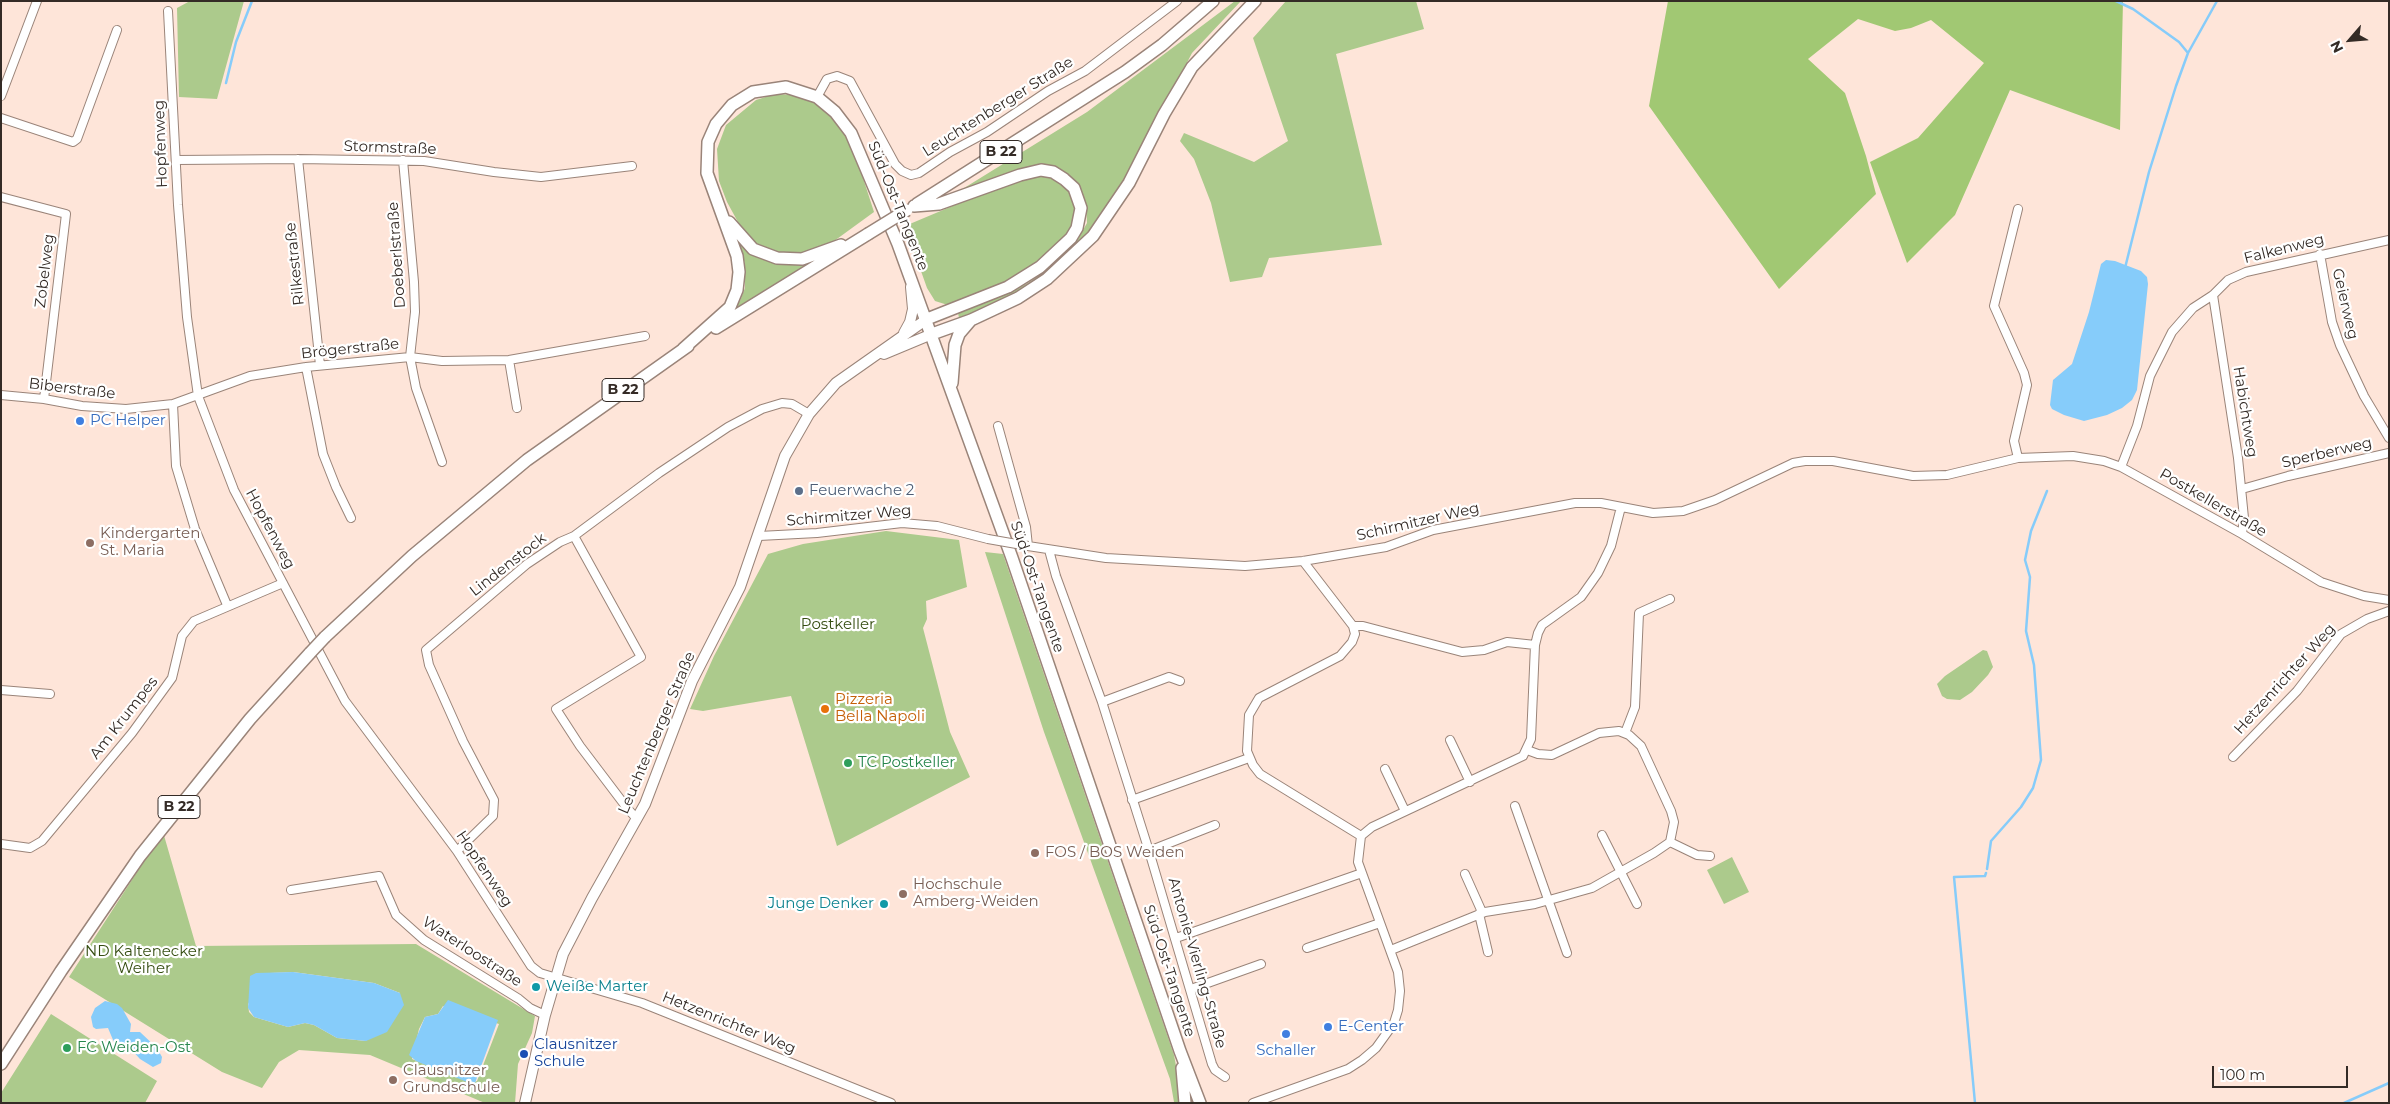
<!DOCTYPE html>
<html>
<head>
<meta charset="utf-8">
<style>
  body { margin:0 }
  #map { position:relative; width:2390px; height:1104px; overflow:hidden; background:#fee5d9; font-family:Montserrat,sans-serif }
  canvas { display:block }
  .frame { position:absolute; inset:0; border:2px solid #342b26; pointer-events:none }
  .north { position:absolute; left:2325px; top:15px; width:50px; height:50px; -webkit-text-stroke:4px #fff; paint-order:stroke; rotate:243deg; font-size:14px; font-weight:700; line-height:20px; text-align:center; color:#342b26 }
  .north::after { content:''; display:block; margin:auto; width:18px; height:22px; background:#342b26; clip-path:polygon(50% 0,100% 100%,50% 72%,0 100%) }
  .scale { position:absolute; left:2212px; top:1066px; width:136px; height:22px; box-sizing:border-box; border:2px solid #342b26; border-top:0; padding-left:6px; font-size:15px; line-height:18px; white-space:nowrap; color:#342b26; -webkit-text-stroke:4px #fff; paint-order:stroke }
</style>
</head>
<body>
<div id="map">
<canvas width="2390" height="1104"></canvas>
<div class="frame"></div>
<div class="north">N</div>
<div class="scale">100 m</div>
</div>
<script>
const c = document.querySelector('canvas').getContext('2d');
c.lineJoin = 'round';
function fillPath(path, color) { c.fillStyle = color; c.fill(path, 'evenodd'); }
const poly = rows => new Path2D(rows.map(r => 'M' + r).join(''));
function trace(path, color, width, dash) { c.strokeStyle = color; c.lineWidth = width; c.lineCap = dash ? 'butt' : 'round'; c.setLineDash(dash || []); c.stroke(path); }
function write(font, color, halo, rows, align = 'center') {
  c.font = font + ' Montserrat,sans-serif'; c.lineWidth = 4.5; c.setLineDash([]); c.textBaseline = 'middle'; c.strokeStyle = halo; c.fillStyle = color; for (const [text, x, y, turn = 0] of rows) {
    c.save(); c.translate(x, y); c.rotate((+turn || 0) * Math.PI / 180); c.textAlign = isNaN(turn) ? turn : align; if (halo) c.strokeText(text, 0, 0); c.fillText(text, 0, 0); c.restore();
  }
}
fillPath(poly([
  [190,1,244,1,217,99,179,97,177,8],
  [1235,1,1241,1,1192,53,1129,175,1092,229,1055,267,1008,298,959,318,958,313,1008,293,1028,283,1050,268,1078,239,1087,223,1086,204,1080,189,1073,180,1058,170,948,198,1087,112],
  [1286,1,1416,1,1424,29,1336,54,1382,245,1269,258,1262,277,1230,282,1211,203,1194,159,1180,141,1184,133,1254,162,1288,141,1253,38],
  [775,94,796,95,813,101,841,126,854,150,874,212,830,244,795,255,778,254,758,245,744,233,727,202,719,181,717,149,726,125,756,100],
  [1037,175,1056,178,1072,193,1076,206,1076,221,1069,235,1053,253,1014,280,951,306,935,301,927,288,905,226,1000,186],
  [737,238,793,264,812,262,729,315,740,301,745,288,745,264],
  [886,531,959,540,967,587,926,601,927,619,923,628,950,732,970,777,837,846,791,696,703,711,690,709,714,656,768,554,803,544],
  [985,552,1003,554,1174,1055,1183,1103,1174,1102,1170,1079,1044,732],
  [1983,650,1987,651,1993,667,1988,675,1972,692,1960,700,1947,699,1942,696,1937,684,1945,676],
  [163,832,196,946,416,944,535,1016,532,1033,518,1064,515,1103,485,1103,370,1055,299,1050,279,1062,262,1088,222,1072,69,977],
  [293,972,374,983,400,993,366,1041,337,1038,314,1025,305,1023,288,1027,254,1017,249,1012,248,1004,270,973],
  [443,1006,499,1024,477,1081,472,1083,412,1059,419,1029,425,1017,438,1014],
  [1732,857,1749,892,1724,904,1707,870],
  [51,1014,157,1081,145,1103,1,1103,1,1093]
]), '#acca8c');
fillPath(poly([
  [1668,1,2123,1,2120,130,2010,90,1955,215,1907,263,1870,162,1918,138,1984,63,1931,20,1911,28,1895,31,1858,19,1808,59,1845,93,1866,156,1876,194,1779,289,1649,106]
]), '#a1c873');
fillPath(poly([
  [2106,260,2115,261,2141,271,2147,277,2148,284,2137,390,2132,400,2122,408,2107,415,2084,421,2064,415,2052,409,2050,405,2053,380,2072,364,2089,312,2101,264],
  [293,972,374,983,400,993,404,1005,387,1032,366,1041,337,1038,314,1025,305,1023,288,1027,254,1017,248,1008,250,976,256,973],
  [448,1000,498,1020,475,1083,467,1082,416,1061,409,1055,425,1017,438,1014],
  [105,1001,117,1004,122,1008,131,1024,130,1032,140,1032,157,1048,162,1057,161,1063,153,1067,140,1059,130,1048,116,1047,108,1028,96,1029,93,1027,91,1017,95,1008]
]), '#86ccfa');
trace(poly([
  [2116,1,2133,9,2179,42,2188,53],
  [226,83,236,42,252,1],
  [2125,268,2149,172,2176,86,2188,53,2217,1],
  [1987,869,1991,841,2021,807,2033,788,2041,760,2034,665,2026,631,2030,577,2025,560,2031,531,2047,491],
  [1975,1103,1954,877,1985,876,1986,873],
  [2344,1103,2389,1083]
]), '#86ccfa', 2.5);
const street = poly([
  [168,11,178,205,187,317,198,396,234,490,345,701,457,851,531,966,540,973,642,1003,891,1103],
  [1,96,37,1],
  [817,97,827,79,837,76,850,81,895,164,902,171,911,175,919,173,950,152,987,132,1048,91,1085,71,1177,1],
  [1,118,73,142,77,139,117,30],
  [298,159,320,365],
  [176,160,298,159,424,161,494,172,541,177,632,166],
  [403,160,414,282,415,312,410,357,416,388,442,462],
  [1,197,66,214,44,399],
  [2320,254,2332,322,2340,345,2364,396,2389,438],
  [2213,295,2238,458,2244,518,2242,534],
  [509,360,517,408],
  [306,367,323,454,336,487,351,518],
  [1,395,44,399,82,406,126,409,173,404,250,376,306,367,410,357,442,361,509,360,645,336],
  [173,404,176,466,195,529,227,605],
  [998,426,1026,527,1028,546,1106,558,1245,566,1303,561,1386,547,1433,530,1575,503,1601,503,1653,513,1683,511,1715,500,1793,463,1805,461,1833,461,1913,476,1947,475,2018,458,2073,456,2104,461,2121,467,2242,534,2321,582,2364,596,2389,600],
  [2018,458,2014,441,2027,385,2024,373,1994,306,2018,209],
  [2121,467,2137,426,2150,376,2172,332,2193,308,2213,295,2228,280,2246,272,2389,240],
  [2242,489,2288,476,2389,453],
  [574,536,641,657,556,709,580,746,627,808,637,819],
  [759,536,817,533,902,523,937,526,988,539],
  [1049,550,1056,576,1102,702,1149,851,1212,1064,1215,1070,1225,1077],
  [1303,561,1353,626,1363,626,1462,652,1484,650,1507,642,1535,645],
  [1353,626,1355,634,1352,642,1340,656,1259,698,1249,715,1247,751,1253,765,1260,774,1361,836],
  [1,690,50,694],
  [1102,702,1169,677,1180,681],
  [1625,733,1635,707,1639,613,1670,599],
  [1450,740,1470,782],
  [2233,757,2297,691,2341,634,2367,619,2389,611],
  [1385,769,1405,811],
  [1132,800,1249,758],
  [1515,806,1567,953],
  [1602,835,1637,904],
  [1670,842,1697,855,1710,856],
  [1,844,30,848,42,841,132,733,172,678,182,636,194,621,283,583],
  [457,851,493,816,494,800,463,741,429,665,426,650,527,564,560,542,574,536,659,473,728,427,762,409,782,403,792,404,809,414],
  [1149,851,1215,825],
  [1465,874,1482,912],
  [291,890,379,876,396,915,424,940,519,999,530,1008,545,1015],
  [1479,914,1488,952],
  [1176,938,1362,873],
  [1307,948,1380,923],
  [1391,950,1485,912,1535,904,1592,888,1654,853,1670,842,1674,822,1671,811,1641,746,1629,735,1619,731,1599,733,1552,755,1538,754,1527,750],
  [1191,989,1261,964],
  [1253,1103,1348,1069,1362,1060,1376,1048,1394,1023,1398,1010,1400,991,1398,972,1358,862,1361,836,1372,827,1389,819,1523,756,1531,739,1535,645,1538,633,1542,625,1581,597,1598,573,1611,546,1621,507]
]);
const secondary = poly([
  [904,333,910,322,913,309,911,287],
  [884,354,932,334],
  [525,1103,545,1015,563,954,592,898,645,804,692,681,740,587,785,456,809,414,836,383,927,319]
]);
const primary = poly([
  [917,204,1125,72,1162,45,1213,1],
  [914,206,939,204,1020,175,1041,170,1053,172,1064,179,1074,188,1081,208,1077,228,1071,238,1040,267,1008,287,927,319],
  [729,222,753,249,777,258,802,259,841,245],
  [716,328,868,234],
  [932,334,971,320,1018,298,1047,279,1093,236,1129,183,1164,114,1192,67,1255,1],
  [683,349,730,307,737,290,739,272,737,256,707,173,708,142,716,124,732,105,753,92,786,87,817,97,835,112,851,133,898,244,1012,558,1180,1051,1200,1103],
  [952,383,955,345,959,334,971,320],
  [325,637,412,556,527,460,688,346],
  [1,1064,61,971,140,856,250,719,310,653],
  [1182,1068,1185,1103]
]);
trace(street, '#9a8479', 10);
trace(secondary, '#9a8479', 12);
trace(primary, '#9a8479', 14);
trace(street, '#fff', 8);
trace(secondary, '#fff', 10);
trace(primary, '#fff', 11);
const streetBridge = poly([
  [988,539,1028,546]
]);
const primaryBridge = poly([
  [868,234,907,210],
  [310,653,325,637]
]);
trace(streetBridge, '#9a8479', 10, []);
trace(primaryBridge, '#9a8479', 14, []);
trace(streetBridge, '#fff', 8);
trace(primaryBridge, '#fff', 11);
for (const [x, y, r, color] of [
  [80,421,5,"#3f7fe0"],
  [799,491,5,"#5c6f8a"],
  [90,543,5,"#8d6e63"],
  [825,709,5,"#e8710a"],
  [848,763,5,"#2e9e5b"],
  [1035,853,5,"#8d6e63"],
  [903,894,5,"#8d6e63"],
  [884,904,5,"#0f9aa8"],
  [536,987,5,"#0f9aa8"],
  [1328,1027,5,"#3f7fe0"],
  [1286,1034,5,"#3f7fe0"],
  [67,1048,5,"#2e9e5b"],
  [524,1054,5,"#1a4fb4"],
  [393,1080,5,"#8d6e63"]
]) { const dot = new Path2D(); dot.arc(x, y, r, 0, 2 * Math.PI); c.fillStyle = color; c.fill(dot); trace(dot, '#fff', 2); }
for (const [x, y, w] of [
  [1001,152,42],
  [623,390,42],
  [179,807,42]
]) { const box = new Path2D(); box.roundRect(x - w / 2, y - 11.5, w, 23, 4); c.fillStyle = '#fff'; c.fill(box); trace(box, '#342b26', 1); }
write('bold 14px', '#342b26', null, [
  ["B 22",1001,152],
  ["B 22",623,390],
  ["B 22",179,807]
]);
write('15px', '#342b26', '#fff', [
  ["Leuchtenberger Straße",998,107,-32],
  ["Hopfenweg",161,144,-92],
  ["Stormstraße",390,148,2],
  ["Süd-Ost-Tangente",898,206,68],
  ["Falkenweg",2284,249,-14],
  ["Doeberlstraße",397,255,-94],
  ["Rilkestraße",295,264,-96],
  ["Zobelweg",45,271,-83],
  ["Geierweg",2345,304,77],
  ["Brögerstraße",350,349,-6],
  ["Biberstraße",72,389,7],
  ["Habichtweg",2245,412,81],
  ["Sperberweg",2327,453,-13],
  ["Postkellerstraße",2213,503,30],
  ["Schirmitzer Weg",849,516,-5],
  ["Schirmitzer Weg",1418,522,-13],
  ["Hopfenweg",270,529,62],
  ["Lindenstock",508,565,-38],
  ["Süd-Ost-Tangente",1037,587,71],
  ["Hetzenrichter Weg",2285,679,-48],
  ["Am Krumpes",124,718,-52],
  ["Leuchtenberger Straße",657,733,-67],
  ["Hopfenweg",484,869,56],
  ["Waterloostraße",472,952,33],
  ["Antonie-Vierling-Straße",1197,963,74],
  ["Süd-Ost-Tangente",1169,971,72],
  ["Hetzenrichter Weg",729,1023,22]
]);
write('15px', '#366cbe', '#fff', [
  ["PC Helper",90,421],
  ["E-Center",1338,1027],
  ["Schaller",1286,1051,"center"]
], 'left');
write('15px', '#4e5e75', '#fff', [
  ["Feuerwache 2",809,491]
], 'left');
write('15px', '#785e54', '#fff', [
  ["Kindergarten",100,534],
  ["St. Maria",100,551],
  ["FOS / BOS Weiden",1045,853],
  ["Hochschule",913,885],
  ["Amberg-Weiden",913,902],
  ["Clausnitzer",403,1071],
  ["Grundschule",403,1088]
], 'left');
write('15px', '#354d11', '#fff', [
  ["Postkeller",838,625],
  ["ND Kaltenecker",144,952],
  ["Weiher",144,969]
]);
write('15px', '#c56008', '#fff', [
  ["Pizzeria",835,700],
  ["Bella Napoli",835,717]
], 'left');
write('15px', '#27864d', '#fff', [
  ["TC Postkeller",858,763],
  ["FC Weiden-Ost",77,1048]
], 'left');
write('15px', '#0d838f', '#fff', [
  ["Junge Denker",874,904],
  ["Weiße Marter",546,987,"left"]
], 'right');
write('15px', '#164399', '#fff', [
  ["Clausnitzer",534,1045],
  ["Schule",534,1062]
], 'left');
</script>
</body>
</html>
